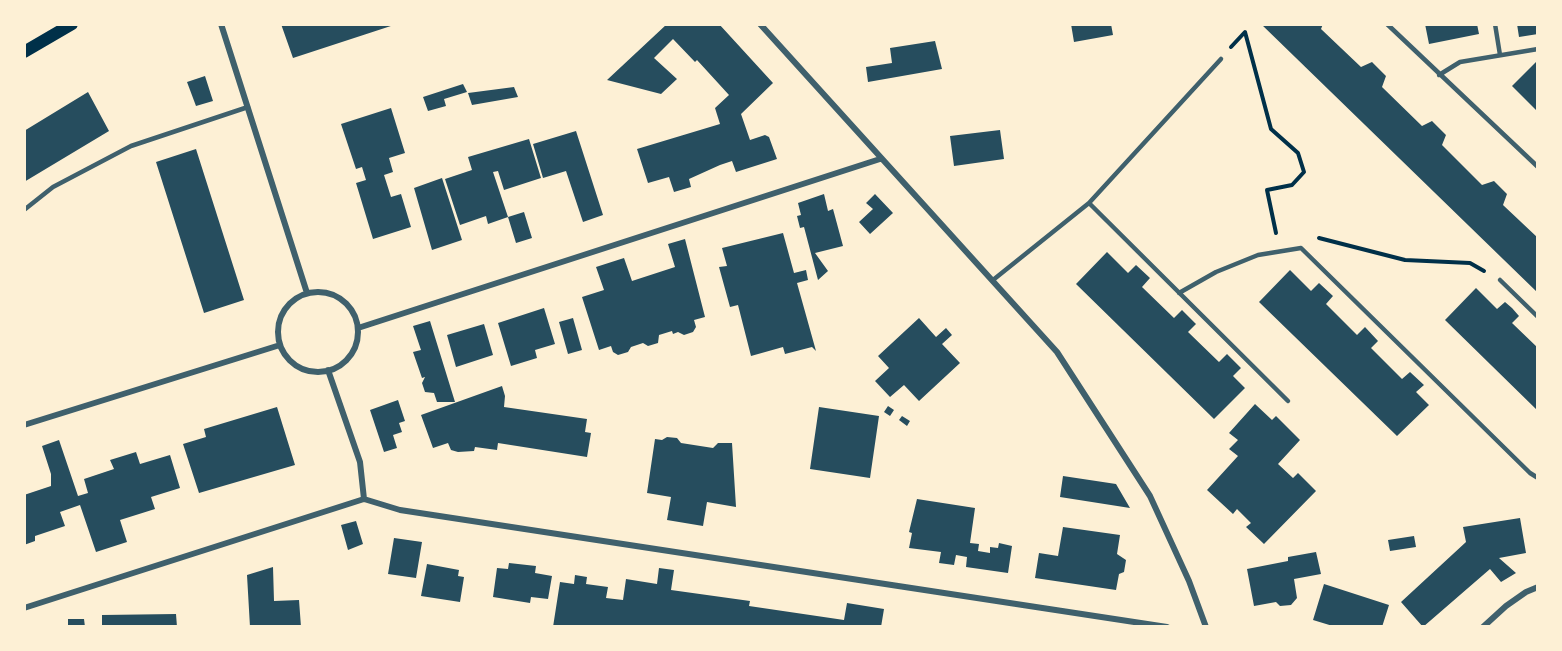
<!DOCTYPE html>
<html>
<head>
<meta charset="utf-8">
<style>
  body { margin:0 }
  #map { position:relative; width:1562px; height:651px; overflow:hidden; background:#fdf0d5; font-family:Rubik,sans-serif }
  canvas { display:block }
  .frame { position:absolute; inset:0; border:26px solid #fdf0d5; pointer-events:none }
</style>
</head>
<body>
<div id="map">
<canvas width="1562" height="651"></canvas>
<div class="frame"></div>
</div>
<script>
const c = document.querySelector('canvas').getContext('2d');
c.lineJoin = 'round';
function fillPath(path, color) { c.fillStyle = color; c.fill(path, 'evenodd'); }
const poly = rows => new Path2D(rows.map(r => 'M' + r).join(''));
function trace(path, color, width, dash) { c.strokeStyle = color; c.lineWidth = width; c.lineCap = dash ? 'butt' : 'round'; c.setLineDash(dash || []); c.stroke(path); }
fillPath(poly([
  [281,24,397,24,293,58],
  [667,24,719,24,773,83,741,114,750,140,765,135,769,137,777,159,736,172,732,161,720,165,689,179,691,187,674,192,669,177,648,183,637,149,720,124,715,108,729,95,697,60,695,62,673,39,654,58,677,79,661,94,607,80],
  [1071,24,1111,24,1113,35,1074,42],
  [1261,24,1323,24,1321,29,1361,67,1372,62,1386,76,1382,87,1422,126,1432,121,1446,135,1442,145,1482,185,1494,181,1507,194,1503,205,1538,238,1538,293],
  [1425,24,1477,24,1479,34,1429,44],
  [1517,24,1538,24,1538,34,1519,37],
  [935,41,942,69,868,82,866,67,892,63,890,48],
  [1538,60,1538,112,1512,86],
  [205,76,213,101,196,106,187,82],
  [463,84,467,92,444,99,446,106,428,111,423,97],
  [514,87,518,97,472,105,468,93],
  [88,92,109,131,24,182,24,131],
  [391,108,405,153,389,158,393,172,384,175,391,197,401,194,411,227,373,239,356,183,366,180,362,167,356,169,341,124],
  [1000,130,1004,159,954,166,950,136],
  [576,131,603,215,583,222,566,171,543,178,533,144],
  [529,139,541,178,504,190,498,171,493,172,508,217,488,224,486,216,460,225,445,179,472,170,468,157],
  [196,149,244,300,204,313,156,162],
  [442,178,462,240,432,250,414,188],
  [824,194,828,211,833,209,843,246,815,253,828,271,818,280,804,227,800,228,797,216,801,215,798,203],
  [875,194,893,213,870,234,859,222,873,209,866,203],
  [524,212,532,238,516,243,508,217],
  [783,233,794,273,806,270,808,280,797,283,816,351,812,347,785,354,783,347,751,356,738,305,730,307,719,267,727,266,722,248],
  [685,239,705,317,694,320,696,327,693,332,684,335,678,332,673,334,672,331,659,335,658,343,648,346,643,343,631,347,628,352,618,355,613,352,611,346,599,350,582,297,604,290,596,267,624,258,632,281,675,267,668,244],
  [1107,252,1128,273,1136,265,1150,278,1142,287,1174,318,1182,310,1196,324,1188,332,1219,362,1227,354,1241,368,1233,376,1245,388,1214,419,1076,284],
  [1290,270,1311,291,1319,283,1333,296,1326,304,1357,335,1365,327,1378,341,1371,348,1402,379,1410,372,1424,385,1416,392,1429,405,1397,436,1259,302],
  [1476,288,1497,309,1505,302,1512,308,1519,316,1512,323,1538,348,1538,411,1445,320],
  [544,308,555,344,535,350,537,358,511,366,498,323],
  [573,318,582,350,568,354,559,322],
  [919,318,936,337,946,328,952,335,942,344,960,363,919,401,904,385,890,397,875,381,889,368,878,356],
  [430,321,455,402,437,402,434,393,425,392,422,383,425,377,422,378,413,352,421,350,413,326],
  [484,324,493,355,456,367,447,335],
  [502,386,505,396,504,407,587,419,585,432,591,433,587,457,498,443,497,450,475,447,474,451,458,452,451,450,448,443,433,448,421,415],
  [398,400,405,421,399,423,402,432,393,435,397,448,384,452,370,410],
  [1255,404,1272,420,1276,416,1300,440,1278,464,1293,478,1298,473,1316,491,1264,544,1246,527,1251,523,1237,509,1233,514,1207,490,1238,456,1229,449,1238,440,1229,433],
  [888,406,894,410,890,416,884,412],
  [277,407,295,465,199,493,183,444,206,437,204,429],
  [819,407,879,416,870,478,810,469],
  [902,416,910,421,907,426,899,420],
  [667,437,677,438,681,443,713,448,718,443,732,443,736,507,707,502,703,526,667,520,671,497,647,493,655,439,662,440],
  [59,440,78,496,88,493,84,479,114,469,110,460,136,452,140,464,170,455,180,488,151,497,155,509,120,520,127,542,96,552,80,505,60,512,65,526,35,536,35,541,24,545,24,495,51,486,51,474,42,446],
  [1063,476,1116,484,1130,508,1060,497],
  [917,499,975,508,970,543,979,544,978,551,990,553,990,547,998,548,999,543,1012,546,1008,573,966,567,967,557,956,555,954,565,939,563,941,552,909,548,912,533,909,532],
  [1520,518,1526,553,1499,558,1516,573,1501,582,1490,569,1423,627,1401,602,1466,542,1463,527],
  [356,521,363,544,348,550,341,525],
  [1063,527,1120,535,1117,554,1126,560,1124,572,1119,574,1116,590,1035,578,1039,553,1058,556],
  [1414,536,1416,547,1390,551,1388,540],
  [394,538,422,542,416,578,388,574],
  [1316,552,1321,574,1294,579,1297,598,1291,605,1280,606,1276,602,1254,606,1247,569,1288,561,1288,557],
  [509,563,536,566,535,573,552,576,548,599,531,597,530,603,493,597,497,568,508,569],
  [427,564,459,570,458,576,464,577,460,602,421,596],
  [273,567,274,601,299,600,301,627,250,627,247,575],
  [659,568,674,570,671,590,750,601,749,606,844,620,847,603,884,609,881,627,553,627,560,582,574,584,575,575,587,577,586,584,608,587,606,598,623,600,626,579,657,584],
  [1324,584,1389,605,1382,627,1336,627,1313,620],
  [176,614,177,627,102,627,102,615],
  [68,619,84,619,85,627,68,627]
]), '#264d5e');
trace(poly([
  [1231,47,1245,32,1271,129,1298,153,1304,172,1292,185,1267,190,1276,233],
  [1319,238,1405,260,1470,263,1484,271]
]), '#003049', 4);
trace(poly([
  [1387,24,1538,167],
  [1495,24,1500,55],
  [1439,75,1460,62,1538,49],
  [1089,203,1288,401],
  [24,210,53,187,131,146,248,107],
  [993,280,1089,203,1221,59],
  [1500,280,1538,317],
  [1179,293,1216,272,1258,255,1301,248,1530,473,1538,478]
]), '#3f606c', 4.5);
trace(poly([
  [221,24,307,293],
  [760,24,1057,352,1150,496,1189,581,1206,627],
  '278 332a40 40 0 1 1 80 0a40 40 0 1 1-80 0Z',
  [358,328,880,159],
  [328,370,360,462,364,499],
  [24,425,280,345],
  [24,608,364,499,400,510,1167,627],
  [1483,627,1506,606,1526,592,1538,587]
]), '#3f606c', 6);
trace(poly([
  [24,52,72,24]
]), '#003049', 12);
</script>
</body>
</html>
